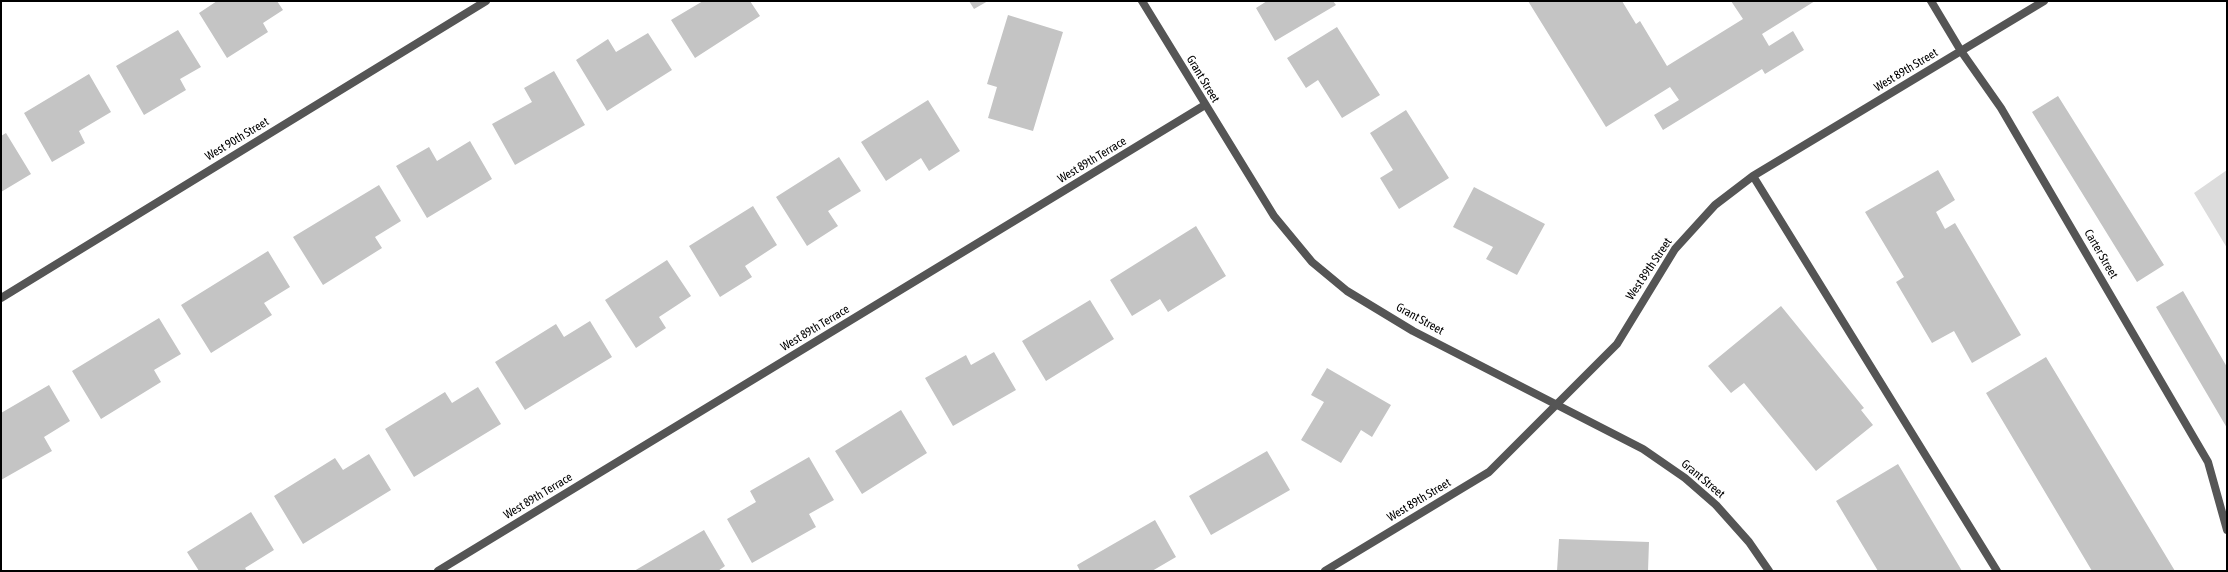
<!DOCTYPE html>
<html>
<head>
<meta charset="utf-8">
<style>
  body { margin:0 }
  #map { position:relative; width:2228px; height:572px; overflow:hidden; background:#fff; font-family:"Asap Condensed",sans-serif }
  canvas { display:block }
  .frame { position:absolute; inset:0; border:2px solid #000; pointer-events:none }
</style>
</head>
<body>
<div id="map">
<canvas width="2228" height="572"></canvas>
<div class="frame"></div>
</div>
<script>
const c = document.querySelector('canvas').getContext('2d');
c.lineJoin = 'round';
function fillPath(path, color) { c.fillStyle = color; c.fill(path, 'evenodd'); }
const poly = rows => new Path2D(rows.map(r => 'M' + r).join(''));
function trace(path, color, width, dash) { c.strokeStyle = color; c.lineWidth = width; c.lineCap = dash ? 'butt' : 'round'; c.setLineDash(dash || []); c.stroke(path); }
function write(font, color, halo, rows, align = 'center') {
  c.font = font + ' "Asap Condensed",sans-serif'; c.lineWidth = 3; c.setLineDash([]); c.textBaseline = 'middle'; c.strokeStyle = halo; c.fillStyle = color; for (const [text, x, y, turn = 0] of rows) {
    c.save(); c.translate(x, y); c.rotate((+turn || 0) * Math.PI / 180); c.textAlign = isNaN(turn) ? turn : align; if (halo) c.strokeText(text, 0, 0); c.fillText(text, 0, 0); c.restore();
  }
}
fillPath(poly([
  [2227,170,2227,248,2194,193]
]), '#dcdcdc');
fillPath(poly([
  [217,1,277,1,283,10,263,23,268,32,227,58,199,13],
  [703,1,750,1,760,16,695,58,671,20],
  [969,1,988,1,974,9],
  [1267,1,1333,1,1336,5,1275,41,1256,8],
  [1528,1,1622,1,1636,24,1640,21,1667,66,1743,19,1731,1,1815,1,1762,34,1769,46,1793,31,1804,50,1765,74,1762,69,1663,130,1654,115,1679,100,1670,87,1606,127],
  [1008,15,1063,32,1033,131,988,118,997,87,987,84],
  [1337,27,1380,95,1342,118,1318,80,1306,88,1287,58],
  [178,30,201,67,180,79,186,90,144,115,116,66],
  [648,33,672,70,607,111,576,60,608,39,616,52],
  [554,71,585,125,515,165,492,124,532,102,524,88],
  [89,74,111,112,79,131,85,143,52,162,24,113],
  [2058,96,2164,265,2137,282,2032,112],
  [928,100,960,151,929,171,921,158,886,181,861,142],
  [1406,110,1449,178,1399,209,1380,178,1393,170,1370,133],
  [6,133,31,174,1,192,1,136],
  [470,141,492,179,427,218,396,166,429,147,437,161],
  [839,157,861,191,828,211,838,226,807,246,776,197],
  [1938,170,1955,200,1936,212,1945,229,1955,223,2021,335,1972,363,1954,331,1932,343,1896,282,1904,277,1865,212],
  [379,185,401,221,375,237,382,248,323,285,293,237],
  [1474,187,1545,224,1517,275,1486,259,1493,247,1453,227],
  [753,206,777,245,745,266,752,277,720,297,689,246],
  [1196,226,1226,276,1168,312,1160,299,1132,316,1110,280],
  [268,251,290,287,264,303,272,315,211,353,181,305],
  [667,260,691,296,659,317,666,328,636,348,605,300],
  [2183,291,2227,367,2227,428,2156,307],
  [1090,300,1114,339,1046,381,1022,341],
  [1781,306,1864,408,1861,410,1873,425,1816,471,1744,383,1731,393,1708,366],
  [159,318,181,354,154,370,161,382,101,419,72,371],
  [590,321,612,357,525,410,495,362,556,324,564,337],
  [994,352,1016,390,953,426,925,378,966,355,971,365],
  [2046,357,2175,571,2092,571,1986,393],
  [1327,368,1391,405,1372,437,1361,430,1341,463,1301,440,1324,402,1311,395],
  [49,385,70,421,44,437,52,451,1,480,1,413],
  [478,387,501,424,414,477,385,429,445,392,452,403],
  [901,410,927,453,862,494,835,451],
  [1267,451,1290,490,1211,535,1189,496],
  [369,454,391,490,303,544,274,496,335,458,343,470],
  [809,457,834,500,809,514,816,527,752,563,727,519,756,502,750,491],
  [1898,464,1962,571,1878,571,1836,501],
  [251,512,274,550,245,568,247,571,199,571,187,552],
  [1155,520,1176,557,1152,571,1080,571,1077,565],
  [704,530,725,566,718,571,634,571],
  [1559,539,1649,542,1648,571,1557,571]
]), '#c4c4c4');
trace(poly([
  [1931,1,1961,51,2001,108,2208,462,2227,530],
  [1753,176,1997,571],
  [1,298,486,1],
  [438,571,1205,105],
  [1325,571,1489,472,1617,344,1675,249,1715,205,1753,176,2044,1]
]), '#555', 8);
trace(poly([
  [1142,1,1274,216,1312,262,1347,291,1413,331,1643,449,1685,478,1716,505,1749,542,1769,571]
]), '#555', 8);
write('12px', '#000', '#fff', [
  ["West 89th Street",1906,70,-31],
  ["Grant Street",1203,79,59],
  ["West 90th Street",237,139,-31],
  ["West 89th Terrace",1092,160,-31],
  ["Carter Street",2101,254,60],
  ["West 89th Street",1649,269,-56],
  ["Grant Street",1420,319,29],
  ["West 89th Terrace",815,328,-31],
  ["Grant Street",1703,479,40],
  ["West 89th Terrace",538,496,-31],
  ["West 89th Street",1419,500,-31]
]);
</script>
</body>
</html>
